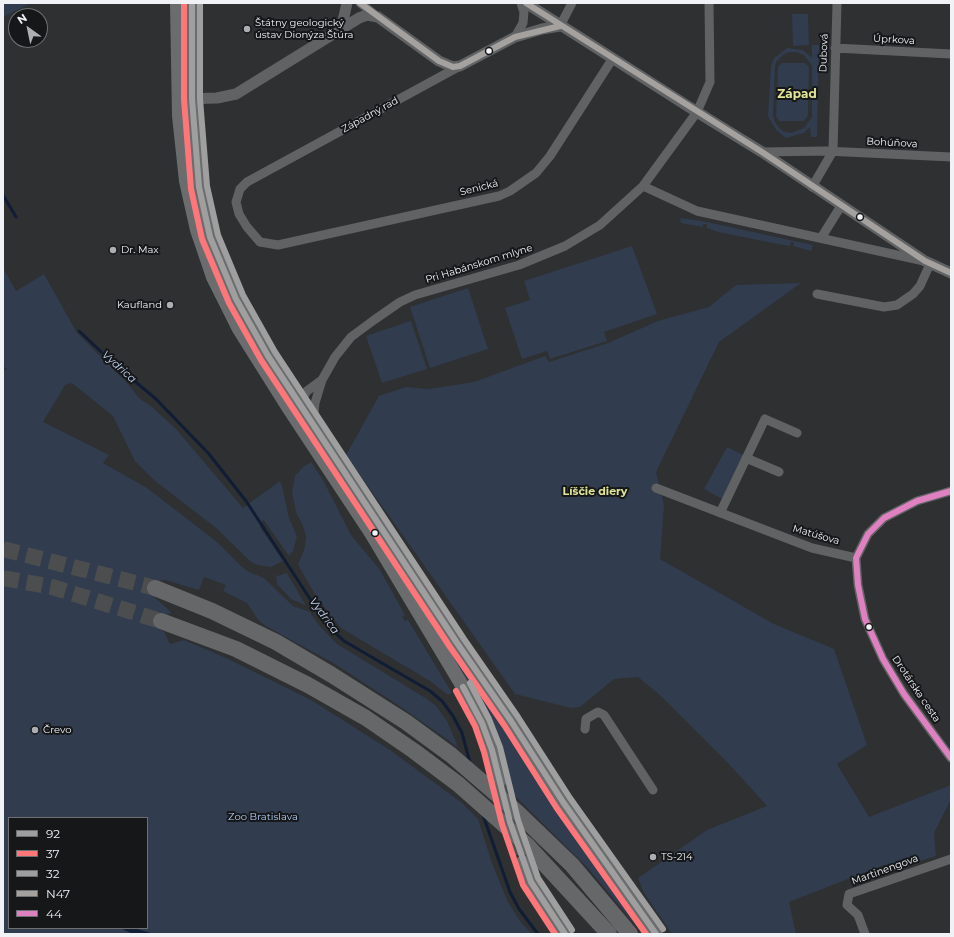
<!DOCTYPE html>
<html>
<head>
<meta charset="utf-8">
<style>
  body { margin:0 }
  #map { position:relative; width:954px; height:937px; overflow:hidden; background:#2e3032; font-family:Montserrat,sans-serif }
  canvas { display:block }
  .frame { position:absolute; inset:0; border:4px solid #f0f2f6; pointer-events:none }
  .legend { position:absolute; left:8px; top:817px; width:140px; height:112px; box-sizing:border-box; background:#151719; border:1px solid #6d6f71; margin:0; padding:5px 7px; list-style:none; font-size:12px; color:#f0f2f6 }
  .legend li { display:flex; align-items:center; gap:8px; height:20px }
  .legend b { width:20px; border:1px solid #6d6f71 }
  .north { position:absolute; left:8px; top:8px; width:40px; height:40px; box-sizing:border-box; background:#151719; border:1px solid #6d6f71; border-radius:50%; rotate:327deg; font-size:11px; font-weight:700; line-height:16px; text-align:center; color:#f0f2f6 }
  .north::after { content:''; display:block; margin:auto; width:14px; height:18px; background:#acaeb1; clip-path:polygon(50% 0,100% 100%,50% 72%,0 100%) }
</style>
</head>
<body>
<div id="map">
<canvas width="954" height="937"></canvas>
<div class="frame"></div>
<ul class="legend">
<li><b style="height:5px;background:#9f9f9f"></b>92</li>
<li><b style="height:5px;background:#fc767a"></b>37</li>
<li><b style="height:5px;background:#9f9f9f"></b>32</li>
<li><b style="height:5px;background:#a4a19f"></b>N47</li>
<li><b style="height:5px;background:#df80c0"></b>44</li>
</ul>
<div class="north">N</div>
</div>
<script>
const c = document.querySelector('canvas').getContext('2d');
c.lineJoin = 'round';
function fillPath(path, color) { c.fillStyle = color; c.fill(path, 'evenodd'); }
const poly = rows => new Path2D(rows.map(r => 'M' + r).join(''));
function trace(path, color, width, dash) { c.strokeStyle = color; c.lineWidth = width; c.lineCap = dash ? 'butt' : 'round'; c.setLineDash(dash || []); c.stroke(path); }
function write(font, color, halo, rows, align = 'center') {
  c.font = font + ' Montserrat,sans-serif'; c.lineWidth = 4; c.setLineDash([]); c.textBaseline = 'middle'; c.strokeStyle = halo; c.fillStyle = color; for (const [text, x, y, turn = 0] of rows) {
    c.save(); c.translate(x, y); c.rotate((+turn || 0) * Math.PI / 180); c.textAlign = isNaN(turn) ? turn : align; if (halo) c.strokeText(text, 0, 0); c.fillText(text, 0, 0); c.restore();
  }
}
fillPath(poly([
  [3,3,31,3,3,17],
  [792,14,808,14,809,45,793,46],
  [812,45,819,45,817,137,811,137,810,127,804,133,786,138,776,130,768,116,771,66,774,58,787,48,803,50,812,58],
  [789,52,796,52,804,55,812,66,812,117,804,128,791,133,785,132,779,128,775,122,773,115,775,67,776,62,783,55],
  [782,63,805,63,809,67,808,115,804,121,779,121,776,116,778,67],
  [680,218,702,221,813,245,811,251,793,246,794,242,791,242,790,246,778,244,718,232,707,228,707,224,703,224,703,227,681,223],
  [632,246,657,314,604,332,607,341,550,359,547,351,522,359,505,308,530,300,524,281],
  [3,268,16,291,44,274,77,333,128,384,139,398,152,407,176,429,243,508,280,481,283,490,289,518,297,536,293,551,289,556,263,519,260,527,283,561,271,567,257,565,251,562,215,527,155,481,135,461,113,416,72,383,65,385,43,422,109,455,103,463,147,488,217,542,241,566,249,572,264,578,293,606,310,612,318,624,337,644,427,699,436,706,447,721,458,747,395,703,335,664,266,626,259,621,247,603,223,591,226,585,204,577,199,590,165,580,157,581,153,596,171,612,170,614,162,614,157,628,164,632,170,644,184,640,224,657,311,700,390,750,462,803,478,819,493,866,508,902,520,921,532,934,3,934,3,369,8,370,3,366],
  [9,818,147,818,147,928,9,928],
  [801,283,719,342,656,472,664,505,660,559,774,624,834,649,867,745,837,764,869,817,951,785,951,799,934,833,936,856,902,867,884,865,789,902,796,934,672,934,644,893,638,878,707,830,767,806,729,764,661,696,638,677,614,679,580,707,571,708,515,694,346,455,379,396,406,387,429,389,474,382,545,356,549,362,608,343,658,321,709,307,736,285],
  [468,288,488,349,430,368,410,307],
  [411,321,427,369,382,383,366,336],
  [727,447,745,456,722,499,704,489],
  [311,462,323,480,351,535,380,570,405,615,402,617,405,621,408,620,452,693,448,695,430,681,341,628,317,598,298,565,305,547,306,536,303,526,296,512,292,493,295,476,303,467],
  [394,556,566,819,646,934,643,934,587,867,509,790,503,762,494,734,476,696],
  [287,573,305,604,305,605,291,599,277,584,276,575,278,576]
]), '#313c4f');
fillPath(poly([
  [120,928,134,928,154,934,133,934]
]), '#101d35');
trace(poly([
  [3,195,16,217],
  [79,331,113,363,156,399,209,454,246,501,316,608,332,630,344,641,430,691,442,701,453,716,462,733,470,763],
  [483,815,510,892,519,909,538,934]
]), '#101d35', 3);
trace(poly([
  [500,780,510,822,523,862]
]), '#4b4d4f', 14, [14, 7]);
trace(poly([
  [3,549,155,588],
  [3,578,52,587,161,621]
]), '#4b4d4f', 16, [16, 8]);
trace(poly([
  [360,3,378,17],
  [560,26,572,3],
  [515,37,523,23,524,12,521,3],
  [835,48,951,54],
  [460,66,247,182,240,189,236,202,239,214,247,227,260,242,278,245,499,196,510,191,536,173,550,156,613,58],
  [762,152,826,151,951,157],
  [643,186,697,211,924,261],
  [812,187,833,151,837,3],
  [821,238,841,206],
  [817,294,884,307,897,305,913,294,920,286,930,264],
  [299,403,307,391,322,380],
  [313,423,315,403,322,380,335,357,351,337,374,320,400,302,415,295,519,265,565,246,600,225,643,186,697,112,710,82,709,3],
  [746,458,779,472],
  [656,488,812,548,856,558],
  [951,491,917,501,884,518,868,534,856,558,858,585,865,619,883,659,904,694,951,758],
  [720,513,765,419,797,433],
  [585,729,586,719,598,712,604,715,653,790],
  [865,934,858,915,847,905,849,894,951,859]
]), '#616264', 9);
trace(poly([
  [526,3,697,112,762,152,925,261,951,273],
  [341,30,347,3],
  [184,99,217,98,236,94,359,18,367,15,378,17,439,61,453,67,460,66,515,37,542,29,560,26]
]), '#616264', 11);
trace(poly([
  [177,3,179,116,186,181,197,230,213,277,239,329,288,407,371,533,460,682,482,723,500,780],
  [192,3,192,99,199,187,210,237,236,299,268,356,457,643,511,721,563,802,656,934],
  [523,862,541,899,565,934]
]), '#6a6c6d', 14);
trace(poly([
  [155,588,212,611,276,642,332,675,406,722,451,755,516,811,572,865,630,934],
  [161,621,236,649,308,685,366,718,414,751,458,784,527,845,609,934]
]), '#666769', 16);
trace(poly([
  [192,3,192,99,199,187,210,237,236,299,268,356,457,643,511,721,563,802,656,934],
  [463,687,482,723,492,750,510,822,531,882,565,934]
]), '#9f9f9f', 6);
trace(poly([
  [184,3,184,99,191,189,202,239,229,303,261,360,450,647,504,725,556,807,646,934],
  [456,691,475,726,484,752,502,824,523,885,555,934]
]), '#fc767a', 6);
trace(poly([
  [200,3,200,99,207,186,218,235,243,295,275,352,464,639,518,717,570,798,663,929],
  [470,683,489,719,500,747,518,820,538,878,572,930]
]), '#9f9f9f', 6);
trace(poly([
  [360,3,439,61,453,67,460,66,515,37,560,26],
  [526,3,762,152,925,261,951,273]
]), '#a4a19f', 6);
trace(poly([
  [951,491,917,501,884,518,868,534,856,558,858,585,865,619,883,659,904,694,951,758]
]), '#df80c0', 6);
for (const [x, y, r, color] of [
  [247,29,4,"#acaeb1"],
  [489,51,3.5,"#f0f2f6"],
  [860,217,3.5,"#f0f2f6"],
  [113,250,4,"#acaeb1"],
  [170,305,4,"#acaeb1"],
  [375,533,3.5,"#f0f2f6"],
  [869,627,3.5,"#f0f2f6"],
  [35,730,4,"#acaeb1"],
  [653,857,4,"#acaeb1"]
]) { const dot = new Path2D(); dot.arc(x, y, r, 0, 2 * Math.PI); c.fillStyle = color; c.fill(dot); trace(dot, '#151719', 1.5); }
write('10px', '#f0f2f6', '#151719', [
  ["Štátny geologický",255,23],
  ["ústav Dionýza Štúra",255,35],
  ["Dr. Max",121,250],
  ["Kaufland",162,305,"right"],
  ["Črevo",43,730],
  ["TS-214",661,857]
], 'left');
write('10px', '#f0f2f6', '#151719', [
  ["Úprkova",894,40,3],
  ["Dubová",824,53,-88],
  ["Západný rad",370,115,-29],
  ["Bohúňova",892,143,3],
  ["Senická",479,188,-14],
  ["Pri Habánskom mlyne",479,264,-17],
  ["Matúšova",816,535,16],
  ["Drotárska cesta",916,689,56],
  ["Martinengova",885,870,-20]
]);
write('10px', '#b5cef9', '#151719', [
  ["Zoo Bratislava",263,817]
]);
write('italic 11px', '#c2d5f6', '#151719', [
  ["Vydrica",119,367,42],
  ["Vydrica",324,616,54]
]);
write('bold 11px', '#dfe496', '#151719', [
  ["Líščie diery",595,492]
]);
write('bold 12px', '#dfe496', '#151719', [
  ["Západ",797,94]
]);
</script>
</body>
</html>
